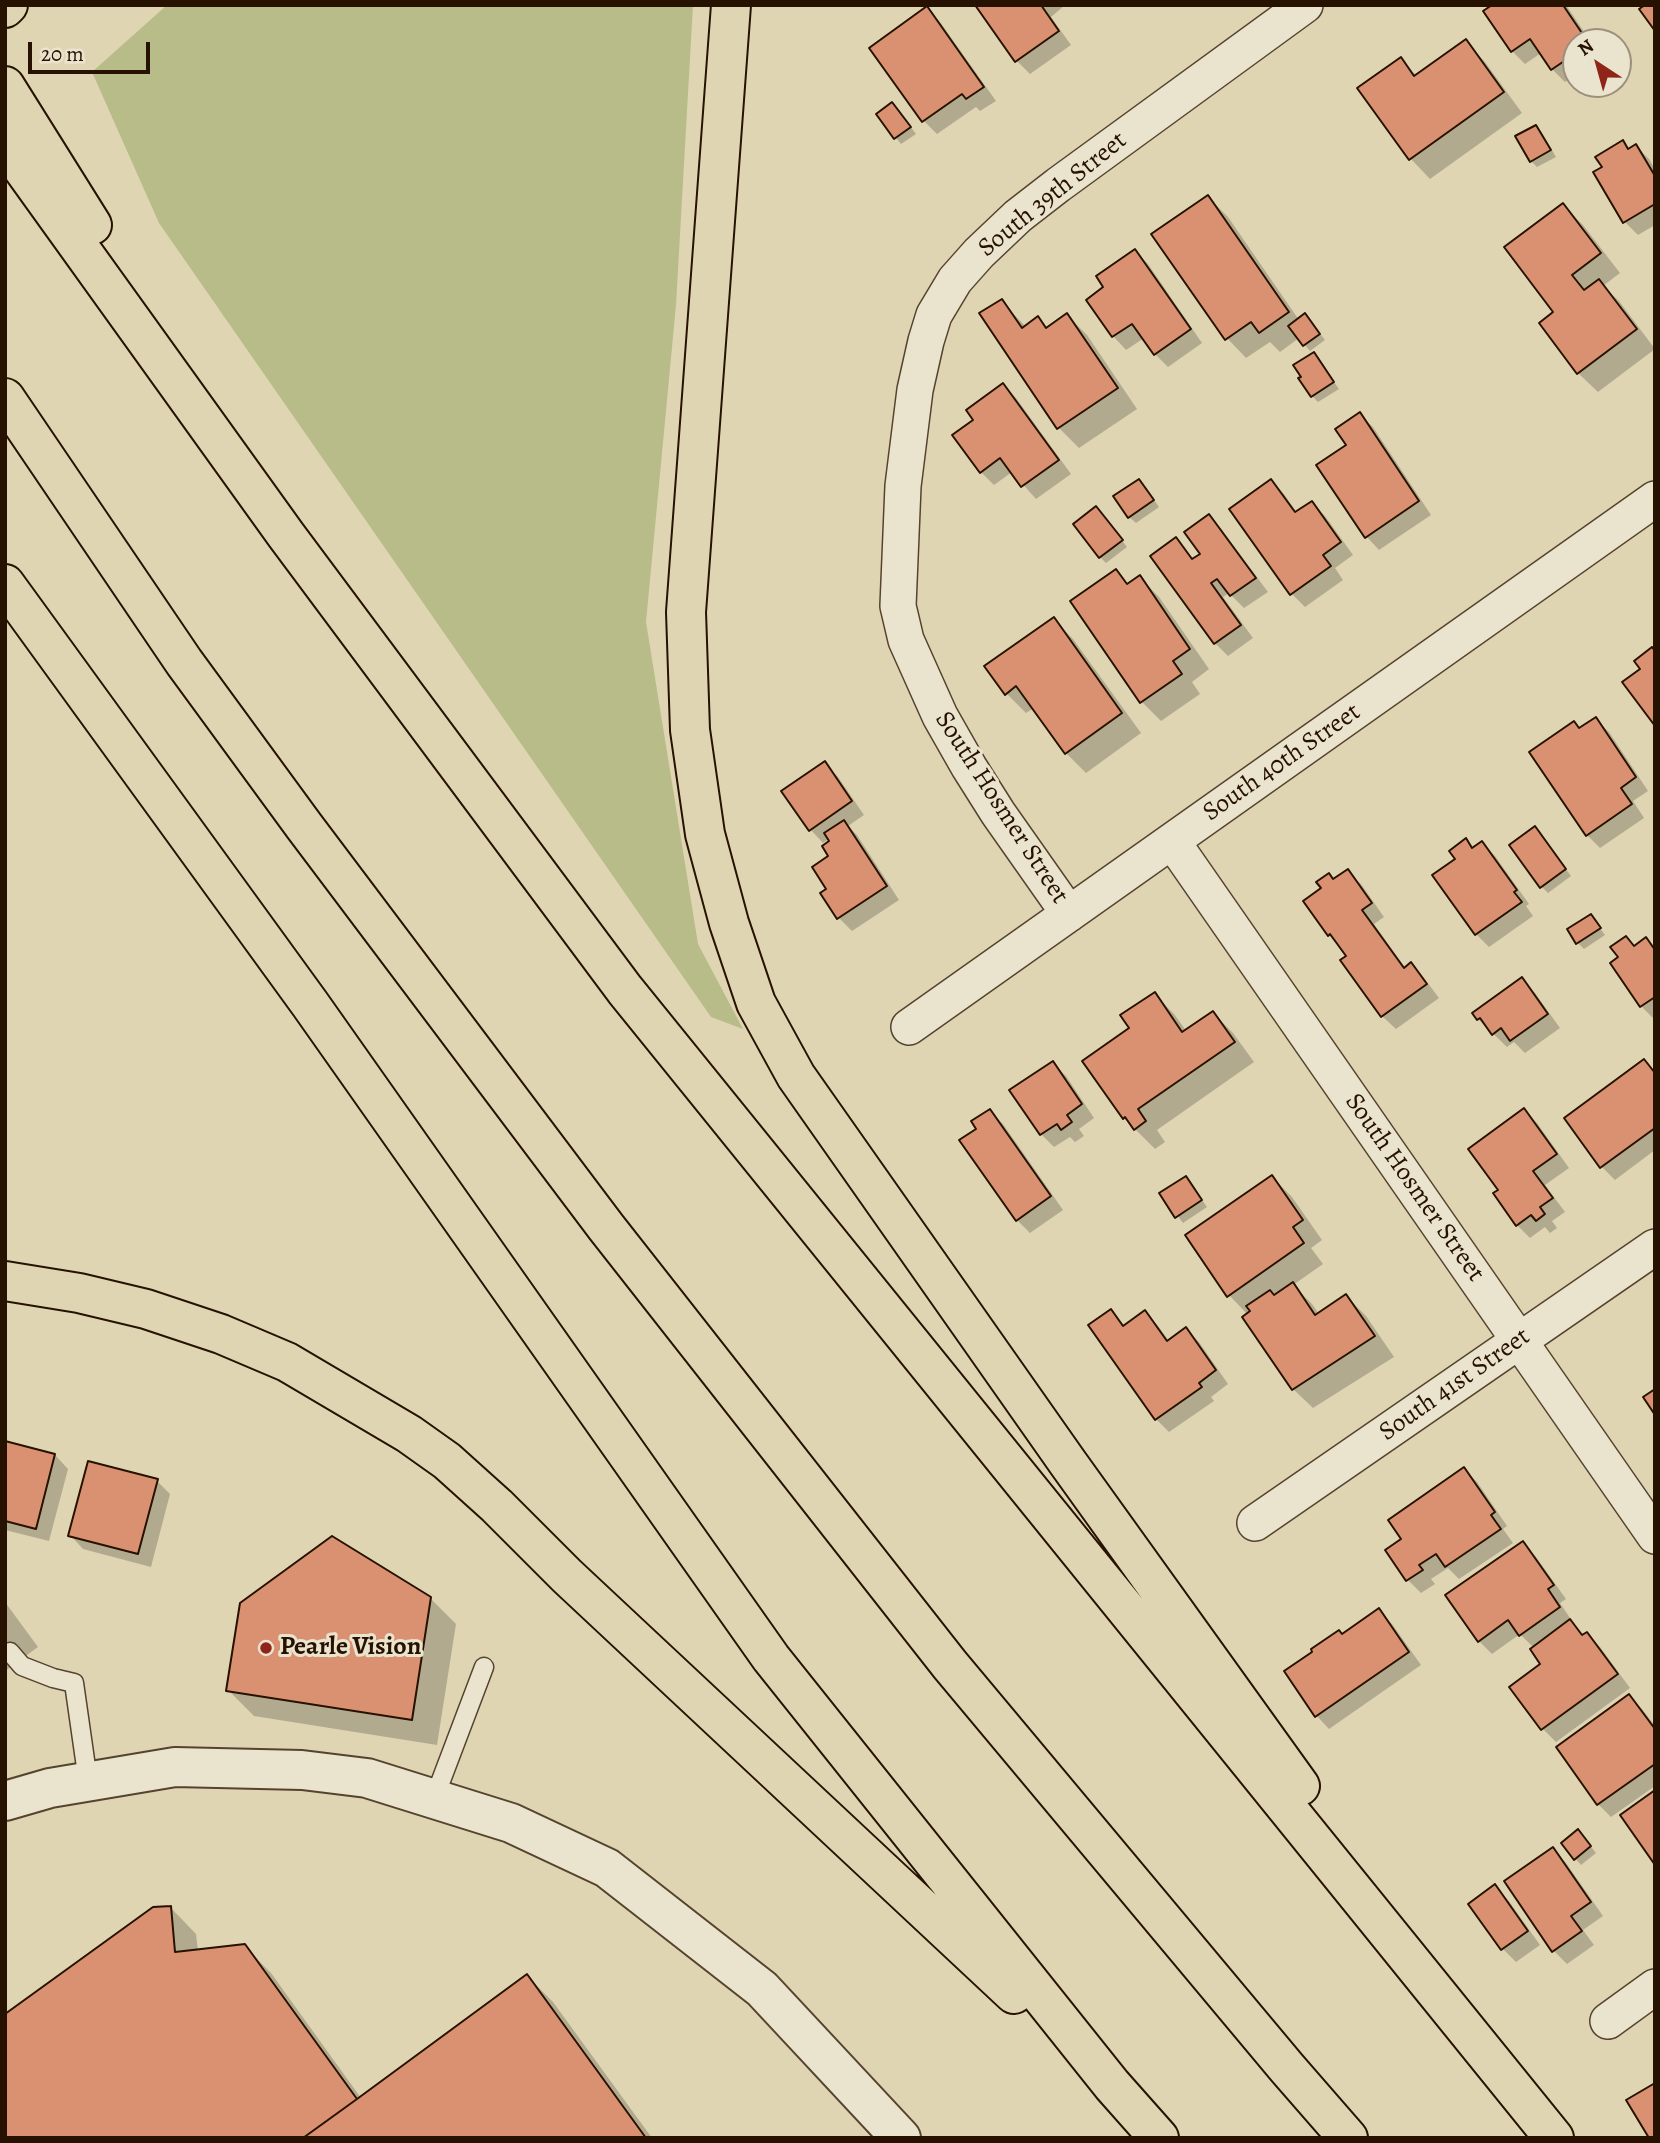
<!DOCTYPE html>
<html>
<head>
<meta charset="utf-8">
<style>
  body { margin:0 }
  #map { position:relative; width:1660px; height:2143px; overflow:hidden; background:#dfd5b3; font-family:Alegreya,serif }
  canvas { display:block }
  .frame { position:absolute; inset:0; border:7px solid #271201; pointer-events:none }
  .north { position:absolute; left:1562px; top:28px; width:70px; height:70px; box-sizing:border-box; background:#eae4ce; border:2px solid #9c907c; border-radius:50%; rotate:324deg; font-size:19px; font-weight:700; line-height:28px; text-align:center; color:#271201 }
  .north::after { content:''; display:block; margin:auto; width:24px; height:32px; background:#8f2418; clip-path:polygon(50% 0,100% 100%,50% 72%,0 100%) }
  .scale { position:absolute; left:28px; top:42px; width:122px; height:32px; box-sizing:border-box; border:4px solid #271201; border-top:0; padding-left:9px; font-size:21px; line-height:24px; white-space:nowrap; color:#271201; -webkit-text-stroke:5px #eae4ce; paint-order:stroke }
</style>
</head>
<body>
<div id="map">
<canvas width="1660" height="2143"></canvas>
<div class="frame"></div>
<div class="north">N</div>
<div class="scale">20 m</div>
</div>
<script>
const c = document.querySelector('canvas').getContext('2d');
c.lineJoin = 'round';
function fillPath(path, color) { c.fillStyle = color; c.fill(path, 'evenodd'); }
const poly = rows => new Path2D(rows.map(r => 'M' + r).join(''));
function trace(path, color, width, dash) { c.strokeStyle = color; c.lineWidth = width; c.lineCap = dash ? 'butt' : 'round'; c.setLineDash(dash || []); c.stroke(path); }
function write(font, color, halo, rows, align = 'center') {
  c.font = font + ' Alegreya,serif'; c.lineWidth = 6; c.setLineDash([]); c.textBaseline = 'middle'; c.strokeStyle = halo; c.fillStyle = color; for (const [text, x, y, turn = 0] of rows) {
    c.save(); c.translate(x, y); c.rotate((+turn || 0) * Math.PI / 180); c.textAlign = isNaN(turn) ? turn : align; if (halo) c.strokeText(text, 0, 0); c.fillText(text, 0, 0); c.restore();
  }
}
fillPath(poly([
  [167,5,693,5,676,305,646,622,698,944,743,1029,711,1017,159,223,92,72]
]), '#b8bc88');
fillPath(poly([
  [977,5,1065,5,1051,17,1071,45,1030,74,1017,61],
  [1495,5,1566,5,1591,42,1576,42,1576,75,1565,82,1552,69,1541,53,1525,64,1512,51],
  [927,9,940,22,996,101,980,111,976,107,937,134,924,121,872,48],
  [1466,42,1485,62,1522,113,1430,179,1411,159,1401,60,1417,76],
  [898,110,916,134,901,144,878,115],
  [1536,127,1542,133,1556,157,1537,167,1531,161],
  [1623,142,1630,150,1636,146,1649,159,1655,169,1655,225,1638,235,1625,222,1604,167],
  [1208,197,1228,217,1299,320,1311,322,1325,340,1310,351,1299,338,1280,352,1270,342,1246,358,1227,338],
  [1563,205,1583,225,1620,273,1603,286,1619,301,1655,349,1598,392,1578,373,1556,312],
  [1135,251,1148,264,1202,343,1168,367,1155,354,1144,338,1126,350,1113,336,1088,300,1106,287],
  [1001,301,1026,327,1038,319,1048,328,1067,315,1087,335,1137,409,1079,448,1059,428],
  [1314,354,1339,389,1318,402,1312,396],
  [1003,385,1016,398,1071,474,1036,499,1012,472,994,485,981,472,976,420],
  [1359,414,1373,427,1431,515,1379,550,1366,536,1348,446],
  [1270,481,1284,494,1297,513,1312,503,1325,516,1353,555,1335,568,1343,580,1305,607,1292,594,1231,510],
  [1145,487,1159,507,1136,523,1129,517],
  [1102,514,1127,547,1106,563,1100,557],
  [1209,516,1222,530,1268,592,1244,608,1229,593,1223,597,1253,638,1228,656,1215,643,1176,539,1194,560,1202,554],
  [1116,572,1129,585,1139,577,1159,597,1209,669,1192,682,1200,694,1161,721,1141,701],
  [1053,619,1073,639,1141,733,1086,773,1066,753,1034,708,1026,713,1006,693],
  [1595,719,1609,732,1648,791,1633,801,1644,818,1600,848,1587,835,1580,730],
  [825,764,838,777,864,815,848,826,857,835,899,900,852,931,838,917,828,890,832,842,830,838,823,843,810,829],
  [1535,828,1571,876,1548,893,1542,887],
  [1465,841,1474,849,1481,843,1495,856,1529,904,1526,906,1533,916,1489,947,1476,934,1434,875,1457,859],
  [1347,871,1361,884,1384,917,1374,924,1406,969,1411,965,1424,978,1439,998,1396,1029,1382,1016,1348,957,1329,935,1334,880],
  [1591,916,1605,935,1584,949,1578,943],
  [1626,938,1635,947,1646,940,1655,949,1654,1019,1641,1006,1621,958],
  [1521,980,1535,993,1560,1028,1525,1053,1514,1042,1507,1047,1478,1019],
  [1154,994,1174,1014,1187,1032,1213,1013,1233,1033,1254,1062,1157,1130,1165,1142,1155,1149,1124,1118,1085,1061,1132,1029],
  [1644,1061,1655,1072,1655,1150,1615,1180,1602,1167],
  [1052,1063,1066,1076,1094,1118,1079,1129,1084,1136,1075,1142,1070,1137,1054,1147,1041,1134],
  [1524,1110,1537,1123,1569,1168,1545,1185,1565,1212,1552,1221,1557,1228,1550,1233,1545,1227,1530,1238,1517,1225,1500,1190],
  [990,1111,1003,1124,1063,1210,1030,1233,1017,1220,979,1129],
  [1272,1177,1292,1197,1322,1240,1311,1248,1323,1264,1293,1285,1312,1304,1319,1314,1346,1296,1366,1316,1394,1357,1313,1408,1293,1389,1248,1315,1229,1295],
  [1186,1178,1207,1207,1183,1223,1161,1194],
  [1111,1311,1125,1326,1145,1313,1158,1326,1169,1341,1186,1329,1199,1342,1228,1384,1211,1397,1214,1401,1169,1432,1156,1419,1090,1325],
  [5,1443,55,1455,68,1469,49,1541,5,1530],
  [1464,1469,1477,1482,1507,1526,1503,1529,1513,1543,1459,1579,1448,1568,1431,1579,1435,1584,1421,1593,1408,1580,1387,1551,1404,1540],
  [157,1481,170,1494,151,1567,83,1549,70,1535],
  [1523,1543,1536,1557,1566,1599,1560,1603,1572,1621,1571,1622,1584,1636,1587,1634,1600,1647,1630,1688,1556,1742,1543,1729,1512,1687,1543,1664,1534,1648,1520,1634,1492,1654,1479,1641],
  [430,1598,456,1624,437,1745,254,1716,228,1690],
  [5,1602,38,1647,5,1671],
  [1378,1611,1392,1624,1421,1665,1329,1729,1316,1715],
  [1629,1696,1642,1709,1655,1726,1655,1786,1611,1817,1598,1804,1558,1747],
  [1584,1838,1596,1853,1581,1865,1575,1858],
  [1553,1850,1566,1863,1603,1916,1583,1930,1594,1945,1567,1964,1554,1951,1506,1882],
  [1495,1887,1508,1900,1540,1945,1516,1962,1503,1949,1471,1904],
  [170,1907,196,1934,198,1951,244,1946,271,1973,361,2098,527,1976,553,2002,652,2138,5,2138,5,2016]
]), '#0003');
const building = poly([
  [975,5,1041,5,1059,31,1015,62,975,5],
  [1492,5,1563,5,1588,42,1576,42,1576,53,1551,70,1530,39,1511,52,1483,11,1492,5],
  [1645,5,1655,5,1655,31,1639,9,1645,5],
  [927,6,984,87,966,99,962,94,922,122,869,48,927,6],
  [1466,39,1504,92,1409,160,1357,88,1401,57,1414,76,1466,39],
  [892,102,911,127,894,139,876,114,892,102],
  [1536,125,1551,150,1530,162,1515,136,1536,125],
  [1623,140,1628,149,1636,144,1655,176,1655,204,1623,223,1593,172,1602,167,1595,157,1623,140],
  [1208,195,1289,312,1259,333,1251,322,1225,340,1151,234,1208,195],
  [1563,203,1601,253,1572,275,1584,290,1599,279,1637,329,1577,374,1539,323,1553,312,1504,247,1563,203],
  [1135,249,1191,329,1154,355,1132,324,1112,337,1086,300,1103,287,1096,276,1135,249],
  [1002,299,1022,328,1038,316,1046,328,1067,313,1118,388,1057,429,979,313,1002,299],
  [1305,313,1320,334,1303,346,1288,326,1305,313],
  [1314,352,1334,382,1311,397,1298,378,1301,377,1293,365,1314,352],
  [1003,383,1059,460,1021,487,1000,458,980,473,952,435,973,420,966,410,1003,383],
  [1360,412,1419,501,1365,538,1316,465,1346,445,1335,429,1360,412],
  [1139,479,1154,500,1128,518,1113,496,1139,479],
  [1271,479,1295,512,1312,501,1341,542,1323,555,1331,566,1290,595,1229,509,1271,479],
  [1096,506,1123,540,1099,558,1073,524,1096,506],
  [1209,514,1256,578,1230,596,1217,579,1211,583,1241,625,1214,644,1150,556,1176,537,1192,559,1200,554,1184,532,1209,514],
  [1116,569,1127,584,1140,575,1190,649,1173,661,1182,674,1140,703,1070,601,1116,569],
  [1054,617,1122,713,1065,754,1016,686,1005,695,984,666,1054,617],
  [1652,647,1655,651,1655,726,1622,682,1640,669,1634,661,1652,647],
  [1596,717,1636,777,1621,788,1632,804,1586,836,1529,752,1574,721,1579,728,1596,717],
  [825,761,852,801,809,831,781,791,825,761],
  [844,820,887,886,837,919,820,893,826,889,812,867,828,856,822,846,829,841,824,833,844,820],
  [1535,826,1566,869,1540,888,1509,845,1535,826],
  [1466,838,1472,848,1482,841,1517,890,1514,892,1522,902,1475,935,1432,875,1455,859,1449,851,1466,838],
  [1348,869,1372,903,1362,910,1404,968,1411,962,1427,984,1381,1017,1340,960,1346,956,1330,934,1328,936,1303,901,1321,888,1316,882,1329,873,1333,879,1348,869],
  [1591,914,1601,928,1576,944,1567,929,1591,914],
  [1626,936,1634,946,1646,937,1655,950,1655,997,1640,1007,1610,963,1618,957,1610,947,1626,936],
  [1522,977,1548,1014,1510,1041,1501,1028,1492,1035,1480,1018,1477,1020,1472,1013,1522,977],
  [1155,992,1182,1032,1213,1011,1235,1042,1138,1109,1146,1121,1134,1130,1125,1117,1123,1119,1082,1061,1129,1028,1120,1015,1155,992],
  [1644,1059,1655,1073,1655,1128,1600,1168,1564,1118,1644,1059],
  [1053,1061,1082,1104,1067,1115,1072,1122,1061,1130,1057,1124,1040,1135,1009,1090,1053,1061],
  [1524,1108,1557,1154,1533,1171,1553,1198,1540,1207,1545,1214,1536,1221,1531,1215,1516,1226,1493,1193,1498,1190,1468,1149,1524,1108],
  [990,1109,1051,1196,1016,1221,959,1140,976,1129,971,1121,990,1109],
  [1272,1175,1303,1220,1293,1227,1304,1243,1227,1297,1185,1235,1272,1175],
  [1186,1176,1202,1200,1175,1218,1159,1193,1186,1176],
  [1293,1282,1315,1315,1346,1294,1375,1336,1292,1390,1242,1317,1250,1311,1246,1306,1270,1290,1274,1295,1293,1282],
  [1111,1309,1123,1326,1145,1310,1167,1341,1186,1327,1216,1370,1199,1383,1202,1387,1155,1420,1088,1325,1111,1309],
  [1655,1389,1655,1415,1643,1397,1655,1389],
  [5,1441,55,1454,36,1529,5,1521,5,1441],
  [88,1461,158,1479,138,1554,68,1536,88,1461],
  [1464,1467,1495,1512,1491,1515,1501,1529,1445,1567,1436,1554,1419,1565,1423,1570,1406,1581,1385,1550,1401,1539,1388,1520,1464,1467],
  [332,1536,431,1597,412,1720,226,1691,240,1603,332,1536],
  [1523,1541,1554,1585,1548,1589,1560,1607,1519,1636,1508,1620,1478,1642,1445,1595,1523,1541],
  [1379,1608,1409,1652,1315,1717,1284,1671,1312,1652,1311,1649,1339,1630,1342,1634,1379,1608],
  [1570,1619,1582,1635,1587,1632,1618,1674,1541,1730,1509,1687,1540,1664,1530,1649,1570,1619],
  [1629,1694,1655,1729,1655,1764,1597,1805,1556,1747,1629,1694],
  [1655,1790,1655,1865,1620,1815,1655,1790],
  [1578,1829,1591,1846,1574,1860,1561,1843,1578,1829],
  [1553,1847,1591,1902,1571,1916,1582,1931,1552,1952,1504,1881,1553,1847],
  [1495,1884,1528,1931,1501,1950,1468,1904,1495,1884],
  [171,1906,175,1952,245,1944,357,2099,303,2138,6,2138,5,2014,153,1907,171,1906],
  [527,1974,646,2138,303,2138,357,2099,527,1974],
  [1655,2083,1655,2138,1649,2138,1626,2100,1655,2083]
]);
fillPath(building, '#d99172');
trace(building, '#271201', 2);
const service = poly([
  [10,1652,22,1666,53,1678,74,1683,88,1781],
  [434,1799,484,1667]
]);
const minor = poly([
  [1172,841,1655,1536],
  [1069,914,998,813,969,767,940,716,906,640,898,606,903,486,915,390,926,341,934,315,955,280,979,253,1018,216,1058,185,1305,5],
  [909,1027,1655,499],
  [1255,1523,1655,1247],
  [1608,2021,1655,1987]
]);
const tertiary = poly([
  [5,1801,50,1788,175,1767,302,1770,367,1778,511,1823,607,1868,762,1989,901,2138]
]);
const primary = poly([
  [5,8,8,5]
]);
const motorway = poly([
  [731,5,686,612,690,730,705,834,729,923,756,1003,796,1076,1068,1463,1300,1786],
  [5,86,92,225],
  [5,144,286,535,625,990,1554,2138],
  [5,398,184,662,304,826,606,1227,950,1665,1287,2068,1348,2138],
  [5,584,310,1004,771,1658,1112,2085,1159,2138],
  [5,1281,79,1293,146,1309,221,1334,287,1362,409,1434,447,1461,497,1506,567,1576,1014,1994]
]);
trace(service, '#55432e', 21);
trace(minor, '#55432e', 38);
trace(tertiary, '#55432e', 42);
trace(primary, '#271201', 42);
trace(motorway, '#271201', 42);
trace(service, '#eae4ce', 18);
trace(minor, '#eae4ce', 35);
trace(tertiary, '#eae4ce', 38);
trace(primary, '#dfd5b3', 38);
trace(motorway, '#dfd5b3', 38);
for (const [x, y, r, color] of [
  [266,1648,7,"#8f2418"]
]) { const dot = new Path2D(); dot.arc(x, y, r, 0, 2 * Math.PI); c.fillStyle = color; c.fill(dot); trace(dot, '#eae4ce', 2.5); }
write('26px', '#271201', '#eae4ce', [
  ["South 39th Street",1053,195,-39],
  ["South 40th Street",1282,763,-35],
  ["South Hosmer Street",1001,808,57],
  ["South Hosmer Street",1414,1188,55],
  ["South 41st Street",1455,1385,-35]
]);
write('bold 26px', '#271201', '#eae4ce', [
  ["Pearle Vision",280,1648]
], 'left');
</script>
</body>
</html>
